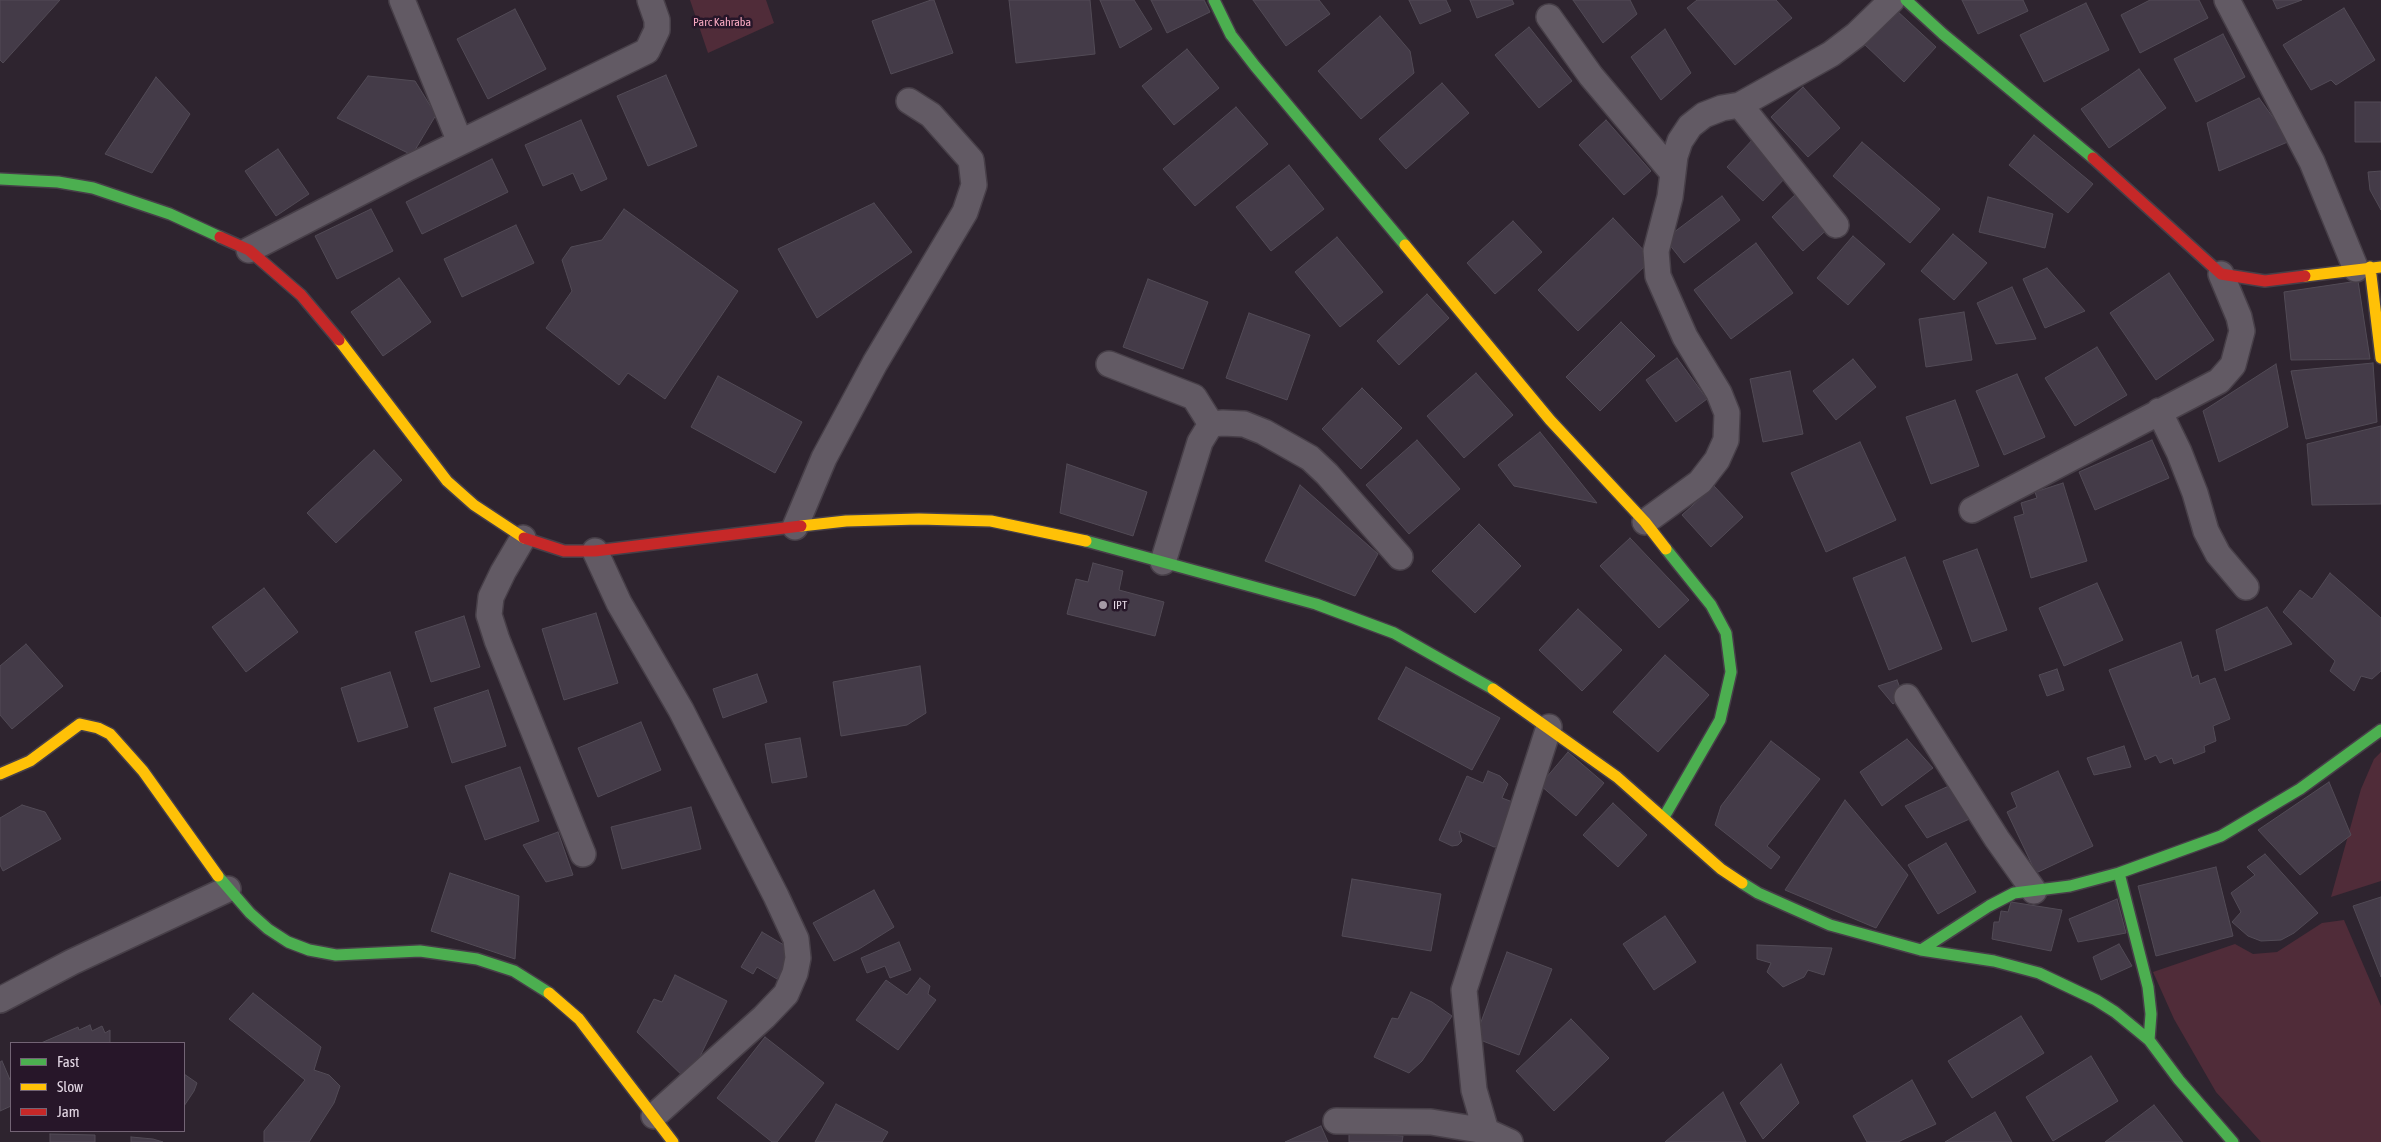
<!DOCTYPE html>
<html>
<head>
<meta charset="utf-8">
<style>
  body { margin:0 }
  #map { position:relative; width:2381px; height:1142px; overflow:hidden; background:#2e242f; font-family:"Asap Condensed",sans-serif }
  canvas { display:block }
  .legend { position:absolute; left:10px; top:1042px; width:175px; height:90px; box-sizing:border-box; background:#271629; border:1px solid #736475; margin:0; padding:6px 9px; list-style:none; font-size:15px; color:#e5d9e6 }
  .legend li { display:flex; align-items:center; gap:10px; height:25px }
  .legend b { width:25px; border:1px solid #736475 }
</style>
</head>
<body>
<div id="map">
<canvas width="2381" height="1142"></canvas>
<ul class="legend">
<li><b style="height:6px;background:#4caf50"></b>Fast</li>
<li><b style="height:6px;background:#ffc107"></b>Slow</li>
<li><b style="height:6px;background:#c62828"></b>Jam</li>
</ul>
</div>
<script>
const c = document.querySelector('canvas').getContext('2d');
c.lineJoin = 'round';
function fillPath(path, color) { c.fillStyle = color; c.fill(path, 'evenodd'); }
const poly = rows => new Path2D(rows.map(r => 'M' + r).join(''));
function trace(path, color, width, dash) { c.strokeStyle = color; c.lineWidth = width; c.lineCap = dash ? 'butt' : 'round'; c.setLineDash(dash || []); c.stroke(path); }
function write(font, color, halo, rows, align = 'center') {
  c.font = font + ' "Asap Condensed",sans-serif'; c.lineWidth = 5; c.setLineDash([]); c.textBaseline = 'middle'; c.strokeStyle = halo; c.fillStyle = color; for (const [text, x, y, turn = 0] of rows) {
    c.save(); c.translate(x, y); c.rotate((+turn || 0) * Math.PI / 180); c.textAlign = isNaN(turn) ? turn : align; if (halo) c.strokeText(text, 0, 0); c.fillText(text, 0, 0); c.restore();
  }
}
fillPath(poly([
  [690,0,766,0,774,23,708,53],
  [2381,752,2381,881,2331,897,2361,789,2374,759],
  [2344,920,2381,1006,2381,1142,2261,1142,2216,1092,2174,1019,2153,972,2235,944,2253,954,2277,952,2322,923]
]), '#502c39');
const building = poly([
  [0,0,60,0,3,63,0,60,0,0],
  [931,0,934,0,953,53,891,74,872,21,931,0],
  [1009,0,1090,0,1095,54,1016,63,1009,0],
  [1100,0,1134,0,1152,29,1120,48,1100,0],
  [1151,0,1204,0,1210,12,1167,33,1151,0],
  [1253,0,1319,0,1330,14,1286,46,1253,0],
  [1409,0,1446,0,1451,11,1420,24,1409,0],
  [1470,0,1512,0,1514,4,1477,18,1470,0],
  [1573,0,1630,0,1637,14,1603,43,1573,0],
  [1697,0,1776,0,1792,18,1735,65,1687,8,1697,0],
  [1962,0,2023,0,2028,11,1978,34,1962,0],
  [2150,0,2199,0,2208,18,2140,53,2121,15,2150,0],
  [2273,0,2302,0,2277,9,2273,0],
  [2086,3,2109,50,2044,82,2020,35,2086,3],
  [2344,8,2375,60,2336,85,2331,80,2311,90,2283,45,2344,8],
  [515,9,546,69,488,99,457,39,515,9],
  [1895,9,1936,47,1904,82,1863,43,1895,9],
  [1380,16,1410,51,1414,73,1361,119,1318,71,1380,16],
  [1529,27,1572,81,1539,108,1495,55,1529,27],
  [1665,29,1691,73,1661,100,1631,57,1665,29],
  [2223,34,2245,77,2196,102,2174,59,2223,34],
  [1187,49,1219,88,1174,125,1142,86,1187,49],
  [2139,69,2166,108,2109,148,2081,109,2139,69],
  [666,75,697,146,648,166,617,96,666,75],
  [368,76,415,81,436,115,412,155,337,118,368,76],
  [156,77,190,114,152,173,105,154,156,77],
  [1442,83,1469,113,1406,169,1379,139,1442,83],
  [1803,87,1840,128,1808,157,1771,117,1803,87],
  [2259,98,2290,141,2219,171,2207,123,2259,98],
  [2355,102,2381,102,2381,142,2355,142,2355,102],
  [1236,107,1268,144,1195,206,1163,169,1236,107],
  [581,120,607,179,581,191,573,173,543,186,525,145,581,120],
  [1606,120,1651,171,1624,195,1579,145,1606,120],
  [2034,135,2093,184,2068,213,2009,165,2034,135],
  [1755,137,1791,172,1763,201,1727,167,1755,137],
  [1862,142,1940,209,1910,243,1833,176,1862,142],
  [278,149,309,194,276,216,245,171,278,149],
  [492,159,508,192,422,234,406,202,492,159],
  [1289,165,1324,209,1271,251,1236,207,1289,165],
  [2381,171,2381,210,2370,190,2368,172,2381,171],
  [1799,191,1831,226,1803,251,1772,217,1799,191],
  [1722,196,1740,220,1684,263,1665,239,1722,196],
  [1988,197,2053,214,2045,248,1979,232,1988,197],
  [874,203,912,252,817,318,778,249,874,203],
  [371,209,393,251,337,279,315,236,371,209],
  [624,209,738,291,665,399,628,373,619,385,546,328,572,291,562,260,571,247,602,240,624,209],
  [1613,218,1652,259,1578,331,1538,290,1613,218],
  [1513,221,1542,252,1495,294,1467,263,1513,221],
  [516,225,534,263,462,297,444,259,516,225],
  [1953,234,1987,263,1954,300,1921,271,1953,234],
  [1853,236,1885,264,1848,305,1817,278,1853,236],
  [1337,237,1383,292,1340,327,1295,272,1337,237],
  [1756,243,1793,293,1731,339,1694,290,1756,243],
  [2047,268,2085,311,2045,328,2023,279,2047,268],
  [2169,273,2214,340,2156,380,2110,313,2169,273],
  [399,278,431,322,383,356,351,312,399,278],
  [1148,279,1208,302,1183,369,1123,347,1148,279],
  [2358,281,2370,359,2291,360,2284,292,2358,281],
  [2012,287,2036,339,1996,344,1977,303,2012,287],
  [1427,294,1449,318,1399,365,1377,341,1427,294],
  [1964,312,1972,360,1926,367,1919,319,1964,312],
  [1249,313,1310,335,1287,400,1226,378,1249,313],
  [1621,322,1655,356,1600,411,1566,377,1621,322],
  [2097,347,2127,395,2075,426,2045,378,2097,347],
  [1677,358,1707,399,1676,422,1646,380,1677,358],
  [1853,359,1876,387,1836,420,1813,391,1853,359],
  [2373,363,2377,422,2306,439,2291,371,2373,363],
  [2276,364,2288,427,2219,462,2203,411,2276,364],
  [1790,371,1803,434,1763,442,1750,379,1790,371],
  [1476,373,1513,415,1464,458,1427,416,1476,373],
  [2017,374,2045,437,2004,455,1976,391,2017,374],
  [718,376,802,422,775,473,691,427,718,376],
  [1362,388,1402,428,1361,469,1322,429,1362,388],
  [1955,400,1979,466,1931,484,1906,417,1955,400],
  [2381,426,2381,504,2312,505,2307,444,2381,426],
  [1540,432,1597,503,1514,486,1498,465,1540,432],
  [1417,440,1460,489,1409,534,1366,485,1417,440],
  [2152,440,2169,478,2095,510,2079,472,2152,440],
  [1860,442,1896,520,1826,552,1791,473,1860,442],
  [374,450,402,480,336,543,307,513,374,450],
  [1067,464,1147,492,1133,536,1060,513,1067,464],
  [2063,483,2087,561,2031,578,2014,517,2024,514,2021,503,2037,498,2035,492,2063,483],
  [1300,485,1378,554,1355,596,1265,561,1300,485],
  [1714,486,1743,517,1711,547,1682,515,1714,486],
  [1479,524,1521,566,1475,613,1432,571,1479,524],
  [1630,538,1689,600,1659,628,1600,566,1630,538],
  [1977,549,2007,630,1972,642,1943,561,1977,549],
  [1905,557,1942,649,1889,670,1853,578,1905,557],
  [1093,563,1123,571,1119,590,1164,602,1155,636,1067,614,1076,579,1088,582,1093,563],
  [2330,573,2381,618,2381,671,2372,679,2361,676,2354,691,2330,671,2335,661,2283,612,2300,590,2312,599,2330,573],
  [2097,583,2123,640,2064,666,2039,608,2097,583],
  [264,588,298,632,246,672,212,627,264,588],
  [2267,607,2292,644,2225,671,2216,630,2267,607],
  [1578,609,1622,650,1582,691,1539,650,1578,609],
  [596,613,618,683,564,700,542,629,596,613],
  [464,616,480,667,431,682,415,632,464,616],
  [2181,642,2192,678,2198,675,2200,684,2215,678,2230,719,2213,726,2216,741,2204,746,2205,752,2174,764,2172,758,2160,763,2156,755,2145,760,2109,670,2181,642],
  [26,644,63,686,12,729,0,715,0,666,26,644],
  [1665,655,1709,695,1658,752,1613,712,1665,655],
  [920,666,926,713,907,725,841,736,833,682,920,666],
  [1406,667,1500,718,1472,770,1378,719,1406,667],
  [2057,669,2064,690,2047,696,2039,675,2057,669],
  [390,672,408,727,358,742,341,688,390,672],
  [757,674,767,702,723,718,713,689,757,674],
  [1897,680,1903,696,1893,704,1878,686,1897,680],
  [488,690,506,746,452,763,434,708,488,690],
  [641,722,661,770,598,797,578,748,641,722],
  [800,738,807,777,772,783,765,744,800,738],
  [1907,739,1933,768,1882,806,1860,772,1907,739],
  [1771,741,1820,779,1767,846,1780,857,1771,869,1715,825,1721,806,1771,741],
  [2124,746,2131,767,2094,775,2087,758,2124,746],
  [1568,752,1604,783,1576,816,1540,785,1568,752],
  [520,767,539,821,485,840,465,786,520,767],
  [1488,771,1500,776,1508,784,1502,798,1518,804,1499,846,1494,847,1459,831,1462,841,1458,845,1452,846,1439,840,1467,776,1483,783,1488,771],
  [2058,771,2093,846,2036,873,2007,812,2017,807,2011,793,2058,771],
  [2329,782,2351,835,2300,875,2258,830,2329,782],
  [1951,785,1974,817,1927,838,1905,806,1951,785],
  [1845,800,1908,875,1876,928,1785,890,1845,800],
  [1613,803,1647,835,1618,867,1583,835,1613,803],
  [22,805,45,812,61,839,3,871,0,865,0,818,22,805],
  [691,807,701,849,622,869,611,827,691,807],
  [558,832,573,875,546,882,523,845,558,832],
  [1946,843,1976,892,1938,914,1908,865,1946,843],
  [2265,854,2318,913,2294,933,2281,940,2261,941,2248,936,2232,922,2241,912,2231,893,2255,875,2247,867,2265,854],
  [2216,867,2233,936,2156,956,2138,886,2216,867],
  [450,873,519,896,515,959,431,931,450,873],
  [1352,879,1441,894,1431,951,1342,936,1352,879],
  [874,890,894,927,859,949,834,961,813,923,874,890],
  [2381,897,2381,977,2353,906,2381,897],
  [2117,899,2126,933,2078,942,2069,919,2117,899],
  [2011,902,2062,910,2051,951,1992,939,1994,922,1999,922,2001,911,2008,912,2011,902],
  [1665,916,1696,962,1654,990,1623,944,1665,916],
  [762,932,794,951,777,979,757,967,753,974,741,967,762,932],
  [899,942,911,970,890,978,885,966,867,973,861,958,899,942],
  [2119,944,2132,966,2101,980,2093,957,2119,944],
  [1757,945,1832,948,1824,975,1808,970,1804,977,1783,987,1767,972,1771,963,1757,959,1757,945],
  [1507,952,1552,969,1519,1055,1475,1038,1507,952],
  [675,975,727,1001,688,1081,637,1032,654,999,662,1002,675,975],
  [920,978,930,986,928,994,936,1000,898,1050,856,1020,886,980,907,995,920,978],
  [1411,992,1432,1002,1452,1016,1422,1061,1409,1073,1374,1057,1392,1018,1398,1019,1411,992],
  [253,993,321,1047,314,1070,329,1075,340,1086,334,1103,309,1142,264,1142,264,1131,305,1080,229,1019,253,993],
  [2021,1016,2044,1053,1972,1098,1948,1061,2021,1016],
  [1571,1019,1609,1058,1554,1111,1516,1071,1571,1019],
  [90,1025,92,1031,102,1026,105,1033,110,1030,110,1043,41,1043,78,1027,79,1030,90,1025],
  [765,1037,824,1083,777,1142,772,1142,717,1098,765,1037],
  [2091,1056,2118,1101,2053,1141,2026,1097,2091,1056],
  [2,1061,11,1082,11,1106,0,1111,0,1062,2,1061],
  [1781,1064,1799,1103,1763,1139,1740,1103,1781,1064],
  [184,1074,197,1083,194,1091,184,1106,184,1074],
  [1912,1080,1936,1124,1898,1142,1867,1142,1853,1116,1912,1080],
  [1723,1092,1746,1142,1665,1142,1723,1092],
  [836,1104,888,1132,882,1142,815,1142,836,1104],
  [2154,1105,2183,1142,2105,1142,2154,1105],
  [1995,1112,2012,1142,1945,1142,1995,1112],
  [1321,1126,1328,1142,1285,1142,1321,1126],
  [1349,1132,1403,1136,1402,1142,1349,1142,1349,1132],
  [50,1134,95,1135,95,1142,50,1142,50,1134],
  [131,1137,153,1139,163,1142,131,1142,131,1137]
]);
fillPath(building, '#443b48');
trace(building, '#524b56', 1);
const street = poly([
  [402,0,460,142],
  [2227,0,2312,162,2356,269],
  [1549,17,1591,76,1672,172],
  [1740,105,1836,225],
  [249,250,406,169,647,51,657,30,657,20,650,0],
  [1109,364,1194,397,1211,424],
  [2159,411,2179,452,2195,493,2206,531,2218,554,2246,587],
  [1972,510,2219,381,2233,365,2242,331,2239,317,2221,274],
  [1645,522,1700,482,1717,460,1726,440,1727,413,1719,393,1685,337,1658,276,1656,251,1670,197,1675,156,1680,141,1690,126,1704,115,1722,108,1740,105,1831,54,1856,35,1892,0],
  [795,527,824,458,875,363,965,212,974,185,971,160,931,115,909,101],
  [523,538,503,572,491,597,489,615,497,640,583,854],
  [595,551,619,603,681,710,776,896,796,939,798,958,795,973,786,994,764,1017,654,1116],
  [1163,562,1200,442,1211,424,1223,423,1244,424,1264,432,1310,458,1327,474,1400,557],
  [1907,697,1997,839,2034,891],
  [0,1000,72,962,228,889],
  [1336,1121,1431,1122,1486,1131,1510,1142],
  [1486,1131,1474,1090,1464,990,1549,727]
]);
const fast = poly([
  [1214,0,1231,35,1255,66,1405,245],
  [1906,0,1943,34,2093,158],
  [0,179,58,182,93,188,170,214,220,237],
  [1086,541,1316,604,1394,633,1493,689],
  [1664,817,1720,720,1731,672,1726,633,1711,605,1666,549],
  [2119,873,2148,987,2151,1014,2149,1040],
  [218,876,250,913,268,929,288,942,309,950,336,955,420,951,477,959,514,971,549,993],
  [1742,883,1758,893,1830,925,1921,950,1994,961,2039,973,2096,1000,2115,1012,2149,1040,2179,1080,2233,1142],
  [1921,950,1989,906,2014,893,2070,886,2119,873,2221,836,2300,789,2381,730]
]);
const slow = poly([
  [1405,245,1550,420,1645,522,1666,549],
  [2370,267,2381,358],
  [2305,276,2381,267],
  [339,340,447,481,474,505,524,538],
  [801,526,846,521,919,519,991,521,1086,541],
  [1493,689,1617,777,1721,869,1742,883],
  [0,774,30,761,80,724,98,728,110,734,143,771,218,876],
  [549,993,579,1019,673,1142]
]);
const jam = poly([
  [2093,158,2221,274,2265,281,2305,276],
  [220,237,249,250,301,295,339,340],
  [524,538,564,551,595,551,801,526]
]);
trace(street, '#473f48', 28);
trace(fast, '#473f48', 14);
trace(slow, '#473f48', 14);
trace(jam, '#473f48', 14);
trace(street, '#625a64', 25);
trace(fast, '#4caf50', 11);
trace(slow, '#ffc107', 11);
trace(jam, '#c62828', 11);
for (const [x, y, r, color] of [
  [1103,605,5,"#a59aa6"]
]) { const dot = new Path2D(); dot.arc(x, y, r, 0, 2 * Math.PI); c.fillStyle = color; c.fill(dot); trace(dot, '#271629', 2); }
write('12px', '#f7a8c1', '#271629', [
  ["Parc Kahraba",722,22]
]);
write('12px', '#e5d9e6', '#271629', [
  ["IPT",1113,605]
], 'left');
</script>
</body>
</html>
